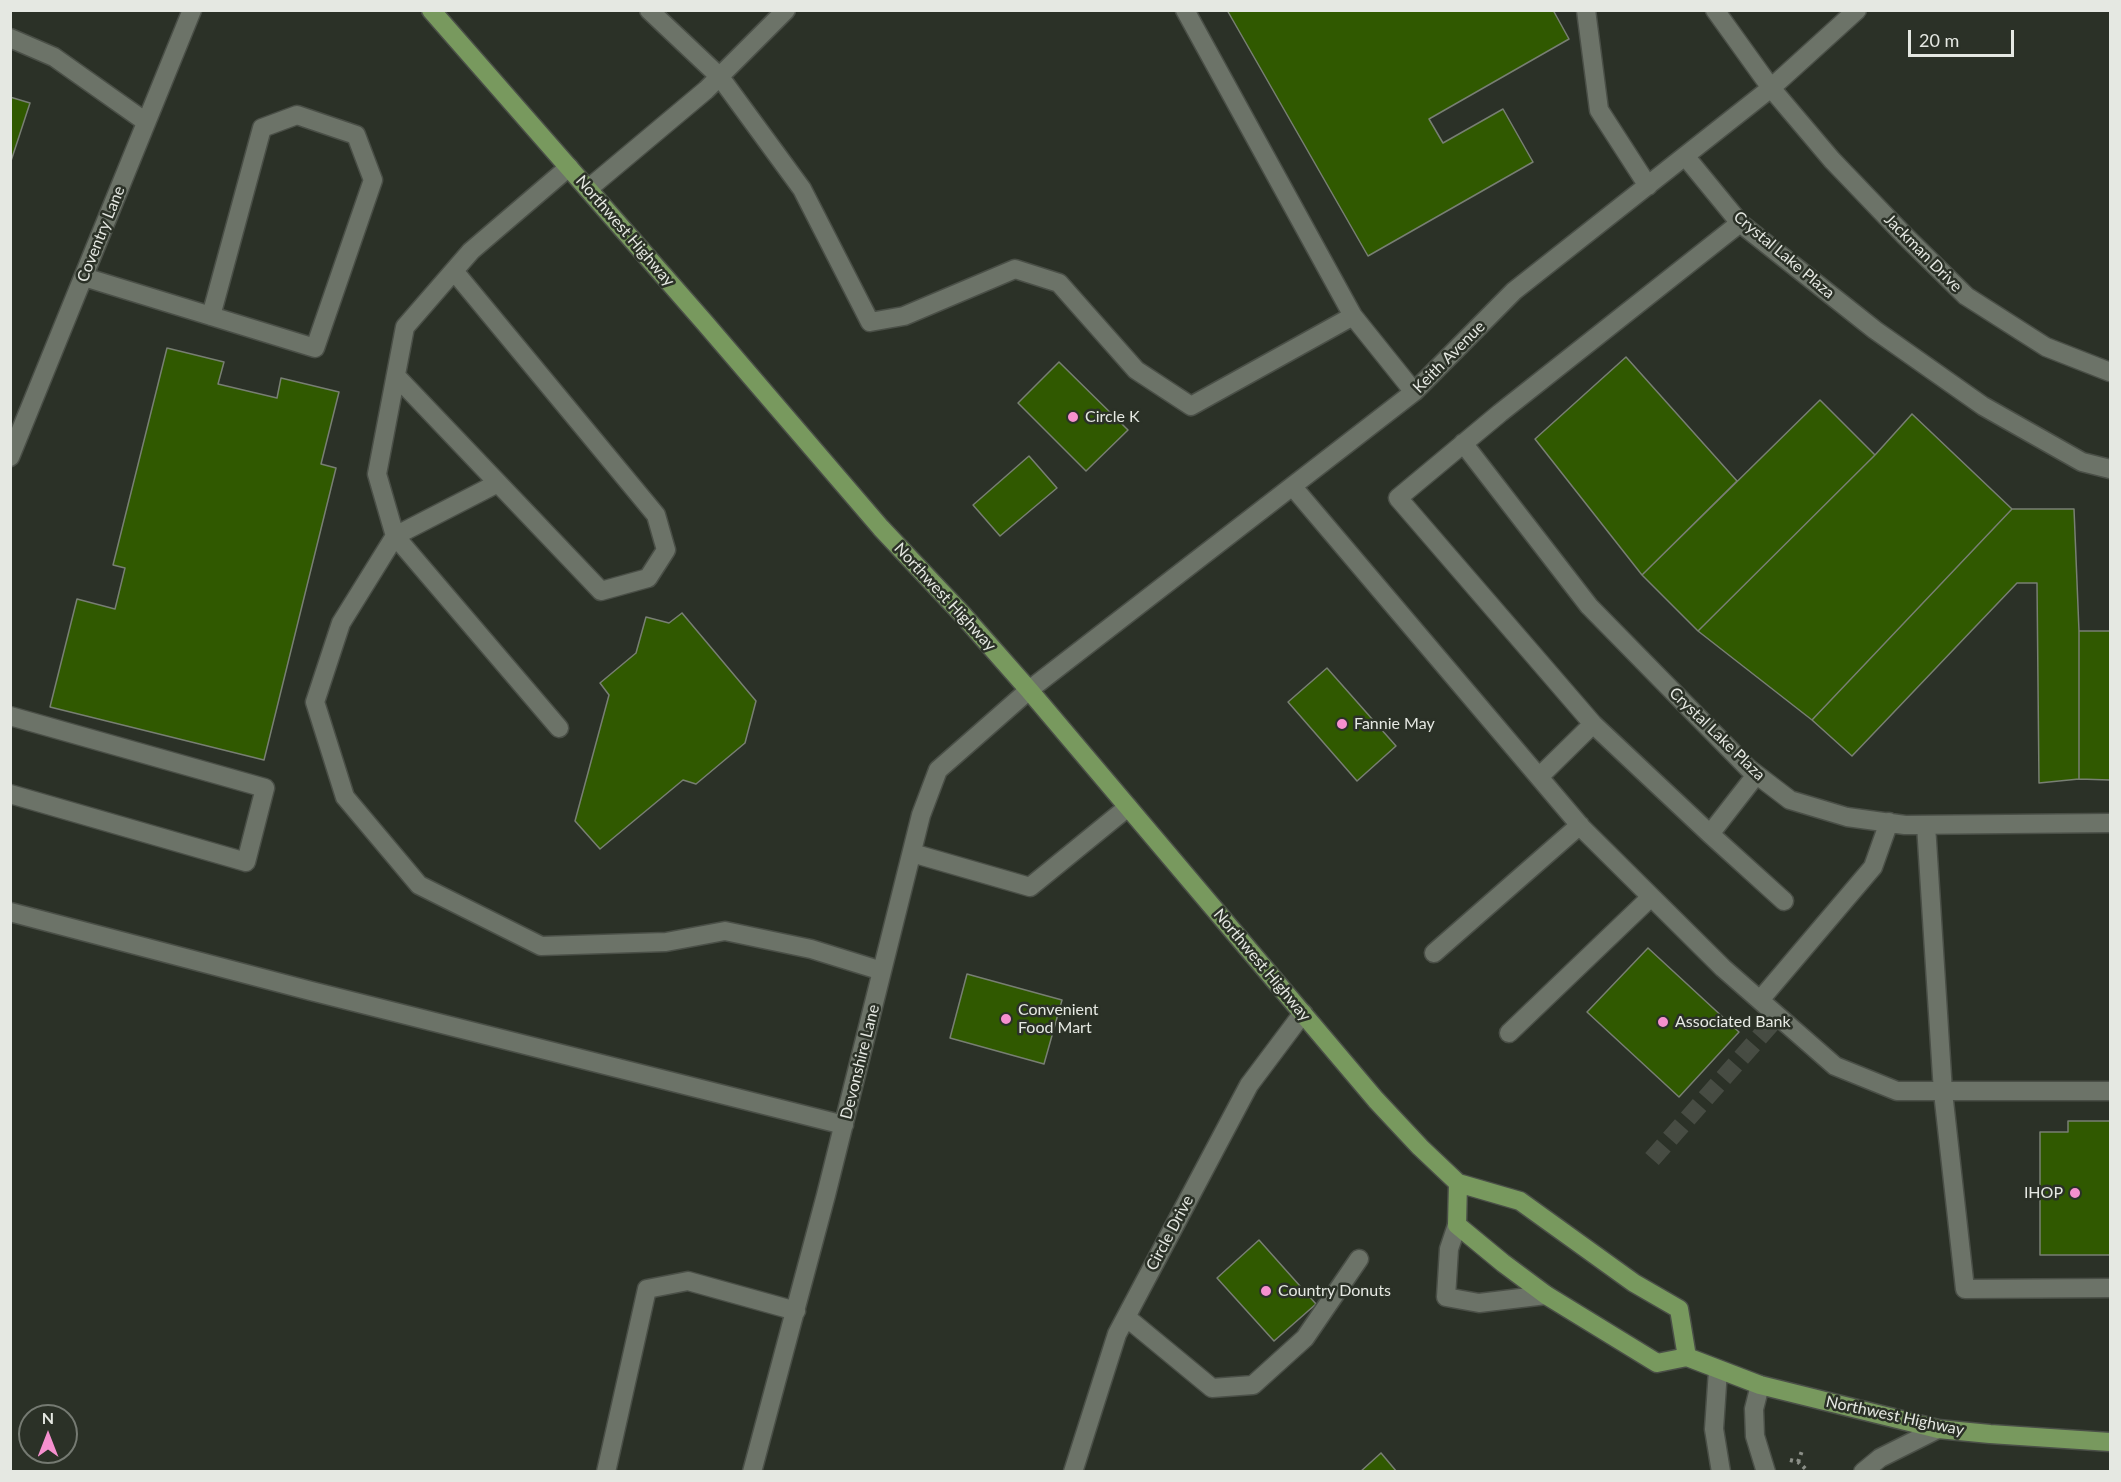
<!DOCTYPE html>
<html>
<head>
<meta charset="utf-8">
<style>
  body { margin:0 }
  #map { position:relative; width:2121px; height:1482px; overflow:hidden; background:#2b3127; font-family:Lato,sans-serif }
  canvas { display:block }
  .frame { position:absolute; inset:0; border:12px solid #e5e8e2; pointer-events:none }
  .north { position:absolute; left:18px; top:1404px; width:60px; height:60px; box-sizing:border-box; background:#2b3127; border:2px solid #757a72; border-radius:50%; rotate:0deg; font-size:16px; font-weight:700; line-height:24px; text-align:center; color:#e5e8e2 }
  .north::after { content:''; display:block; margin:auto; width:21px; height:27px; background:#f690cf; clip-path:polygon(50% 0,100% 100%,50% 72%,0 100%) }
  .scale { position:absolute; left:1908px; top:30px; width:106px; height:27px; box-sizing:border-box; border:3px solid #e5e8e2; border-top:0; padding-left:8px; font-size:18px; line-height:21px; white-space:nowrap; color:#e5e8e2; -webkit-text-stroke:4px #2b3127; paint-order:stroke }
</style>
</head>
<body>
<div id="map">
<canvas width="2121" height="1482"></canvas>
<div class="frame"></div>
<div class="north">N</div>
<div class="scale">20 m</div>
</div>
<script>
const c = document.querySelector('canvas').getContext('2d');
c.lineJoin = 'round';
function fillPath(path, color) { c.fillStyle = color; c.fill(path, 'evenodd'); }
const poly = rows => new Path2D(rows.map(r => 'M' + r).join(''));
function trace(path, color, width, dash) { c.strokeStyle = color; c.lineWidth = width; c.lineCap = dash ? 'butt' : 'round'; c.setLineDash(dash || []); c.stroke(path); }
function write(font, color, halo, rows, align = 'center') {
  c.font = font + ' Lato,sans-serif'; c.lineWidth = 5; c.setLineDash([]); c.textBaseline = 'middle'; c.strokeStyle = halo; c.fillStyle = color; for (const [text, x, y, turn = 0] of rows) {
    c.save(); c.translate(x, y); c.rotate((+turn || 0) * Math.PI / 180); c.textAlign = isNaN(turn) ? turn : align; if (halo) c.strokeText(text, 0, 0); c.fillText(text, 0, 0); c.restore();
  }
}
const building = poly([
  [1227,10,1553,10,1569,39,1429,119,1443,143,1503,109,1533,162,1368,256,1227,10],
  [10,97,30,103,10,164,10,97],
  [167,348,224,362,218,384,277,398,281,378,339,392,321,464,336,468,264,760,50,707,77,599,115,609,125,568,113,565,167,348],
  [1626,357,1737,481,1642,575,1535,439,1626,357],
  [1059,362,1128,430,1086,471,1018,403,1059,362],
  [1820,400,1875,455,1698,631,1642,575,1820,400],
  [1912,414,2012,509,1812,720,1698,631,1875,455,1912,414],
  [1029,456,1057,488,1000,536,973,505,1029,456],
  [2012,509,2074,509,2079,631,2079,779,2039,783,2037,583,2017,583,1852,756,1812,720,2012,509],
  [682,613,756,701,745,743,696,784,683,780,600,849,575,821,609,695,600,683,636,653,646,617,669,623,682,613],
  [2079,631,2110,631,2110,780,2079,779,2079,631],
  [1327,668,1396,746,1357,781,1288,702,1327,668],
  [1648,948,1739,1032,1679,1097,1587,1012,1648,948],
  [967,974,1062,1000,1044,1064,950,1038,967,974],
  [2068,1121,2110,1121,2110,1255,2040,1255,2040,1132,2068,1132,2068,1121],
  [1259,1240,1316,1304,1274,1341,1217,1278,1259,1240],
  [1381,1453,1397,1472,1360,1472,1381,1453]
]);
fillPath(building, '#305900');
trace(building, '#787f73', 1.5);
trace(poly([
  [1652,1159,1778,1016]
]), '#474c43', 18, [18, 9]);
const minor = poly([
  [649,10,720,77,802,189,870,322,904,316,1015,269,1059,283,1136,370,1191,406,1353,316],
  [1185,10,1353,316,1414,392],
  [1586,10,1599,110,1648,186],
  [1715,10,1771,88,1832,160,1904,235,1966,296,2046,347,2110,372],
  [10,38,54,57,146,122],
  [1685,156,1740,223,1875,330,1983,406,2082,462,2110,469],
  [569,167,471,251,405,327,377,474,395,536,341,623,315,702,345,797,419,885,541,946,666,942,725,931,811,949,882,971],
  [588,189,706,90,786,10],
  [1740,223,1500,413,1398,498,1593,724,1710,834,1784,901],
  [84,277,211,316,315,348,373,180,356,135,297,115,262,128,211,316],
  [396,376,601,591,648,578,666,550,656,515,454,271],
  [1463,443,1589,606,1748,768,1790,800,1847,817,1905,825,2110,823],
  [10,457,192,10],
  [498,483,395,536,559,728],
  [1293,487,1583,829,1723,968,1835,1066,1897,1091,2110,1091],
  [10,716,265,788,246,862,10,794],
  [1539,777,1593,724],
  [1926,825,1943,1092,1965,1289,2110,1288],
  [1710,834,1756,775],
  [912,853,1030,887,1128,807],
  [10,912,311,991,844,1125],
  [1434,953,1580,825],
  [1760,1000,1873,867,1889,822],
  [1509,1033,1651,897],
  [1457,1225,1449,1249,1446,1297,1479,1303,1546,1295],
  [1126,1317,1212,1388,1253,1385,1305,1338,1359,1259],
  [1718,1370,1714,1429,1721,1472],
  [1760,1385,1754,1409,1755,1436,1766,1472],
  [606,1472,647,1289,688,1281,796,1311],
  [752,1472,826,1195,921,815,938,770,1029,690,1414,392,1514,291,1771,88,1857,10],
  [1073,1472,1117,1334,1249,1085,1303,1013],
  [1863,1472,1880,1458,1938,1429]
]);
const major = poly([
  [431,10,705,323,881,528,962,614,1029,690,1376,1100,1420,1147,1458,1183,1520,1201,1634,1283,1679,1309,1687,1357],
  [1458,1183,1457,1225,1503,1263,1546,1295,1657,1363,1687,1357,1760,1385,1938,1429,1990,1434,2110,1442]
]);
trace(minor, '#4a4f47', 21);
trace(major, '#4a4f47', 21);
trace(poly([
  [1790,1460,1798,1462,1809,1472],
  [1798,1462,1803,1448]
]), '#8b8f87', 4, [3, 4.5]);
trace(minor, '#6c7368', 18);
trace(major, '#78995e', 18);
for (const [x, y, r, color] of [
  [1073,417,6,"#f690cf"],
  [1342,724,6,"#f690cf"],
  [1006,1019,6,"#f690cf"],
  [1663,1022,6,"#f690cf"],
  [2075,1193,6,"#f690cf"],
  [1266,1291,6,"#f690cf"]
]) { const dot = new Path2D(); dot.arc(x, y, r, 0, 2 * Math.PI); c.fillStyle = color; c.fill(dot); trace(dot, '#2b3127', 2); }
write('16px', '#e5e8e2', '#2b3127', [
  ["Northwest Highway",625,231,49],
  ["Coventry Lane",101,234,-68],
  ["Jackman Drive",1923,253,45],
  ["Crystal Lake Plaza",1784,255,40],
  ["Keith Avenue",1449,357,-45],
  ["Northwest Highway",945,597,47],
  ["Crystal Lake Plaza",1717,734,44],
  ["Northwest Highway",1262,965,50],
  ["Devonshire Lane",860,1062,-76],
  ["Circle Drive",1170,1233,-62],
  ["Northwest Highway",1895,1416,12]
]);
write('16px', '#e5e8e2', '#2b3127', [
  ["Circle K",1085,417],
  ["Fannie May",1354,724],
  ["Convenient",1018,1010],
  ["Food Mart",1018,1028],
  ["Associated Bank",1675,1022],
  ["IHOP",2063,1193,"right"],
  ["Country Donuts",1278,1291]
], 'left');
</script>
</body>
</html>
